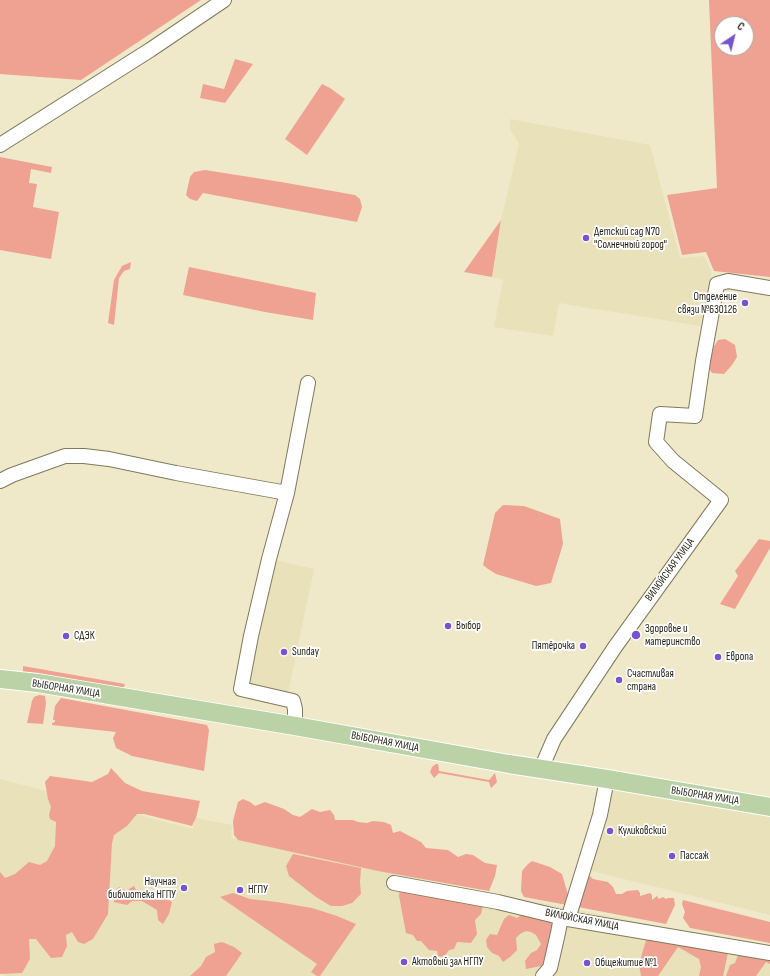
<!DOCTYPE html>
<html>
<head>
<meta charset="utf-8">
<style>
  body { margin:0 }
  #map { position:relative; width:770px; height:976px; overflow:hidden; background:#efe9ca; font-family:"Sofia Sans Condensed",sans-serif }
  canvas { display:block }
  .north { position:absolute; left:714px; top:16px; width:40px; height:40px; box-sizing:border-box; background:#fff; border:1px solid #a5a5a0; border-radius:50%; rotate:35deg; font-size:11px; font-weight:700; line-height:16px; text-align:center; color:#1f1d11 }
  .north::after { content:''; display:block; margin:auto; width:14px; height:18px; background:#7754cd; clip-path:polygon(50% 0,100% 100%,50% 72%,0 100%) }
</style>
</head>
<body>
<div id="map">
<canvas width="770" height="976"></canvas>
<div class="north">С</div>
</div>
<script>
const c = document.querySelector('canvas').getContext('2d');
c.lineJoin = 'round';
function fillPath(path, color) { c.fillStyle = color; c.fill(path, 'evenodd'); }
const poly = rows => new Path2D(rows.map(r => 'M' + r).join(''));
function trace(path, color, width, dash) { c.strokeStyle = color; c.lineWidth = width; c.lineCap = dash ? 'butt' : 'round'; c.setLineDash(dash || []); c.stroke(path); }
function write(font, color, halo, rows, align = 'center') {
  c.font = font + ' "Sofia Sans Condensed",sans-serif'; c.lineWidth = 3.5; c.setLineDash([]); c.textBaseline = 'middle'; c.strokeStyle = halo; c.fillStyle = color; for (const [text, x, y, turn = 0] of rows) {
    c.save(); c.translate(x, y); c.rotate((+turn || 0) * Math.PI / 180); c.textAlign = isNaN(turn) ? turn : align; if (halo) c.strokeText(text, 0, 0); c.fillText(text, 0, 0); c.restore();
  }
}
fillPath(poly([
  [510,119,650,145,680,258,704,256,712,272,700,326,559,303,553,336,494,327,503,280,492,277,501,220,519,144,510,129],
  [269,559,314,569,287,698,241,689],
  [0,779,193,829,196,818,232,825,231,838,390,873,770,948,770,976,4,976,0,908],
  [607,779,770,807,770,915,583,869]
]), '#e8e1ba');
fillPath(poly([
  [0,0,201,0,81,80,0,74],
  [709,0,770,0,770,277,714,271,706,252,682,255,667,195,717,188],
  [722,24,746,24,746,48,722,48],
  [235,59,253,64,225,103,200,98,203,84,224,89],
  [322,84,330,88,345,99,307,155,285,139],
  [0,157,52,167,51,173,31,169,29,183,37,184,33,207,59,212,51,259,0,250],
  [205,170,281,182,355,195,360,199,362,207,357,222,203,193,197,201,190,199,186,195,190,177,194,172],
  [501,220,492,277,464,272],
  [131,262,130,269,124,271,119,278,114,325,108,323,114,280,122,266],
  [189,267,316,293,313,320,265,312,183,295],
  [725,339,735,345,737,357,732,365,724,374,712,373,709,368,713,348,718,340],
  [503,505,524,506,560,519,563,544,551,583,536,586,496,574,488,569,483,565,495,513],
  [759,539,770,541,770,548,735,609,720,604,738,576,735,571],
  [23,666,125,684,124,687,121,689,26,673,23,672],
  [39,695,45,696,46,703,43,724,27,723,32,701,34,697],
  [61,698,207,725,209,730,204,771,132,756,116,748,113,738,116,732,52,725,52,723,55,722,55,720,53,720,55,706],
  [436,764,438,764,439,771,489,780,495,773,497,782,491,788,489,782,439,773,434,778,430,772,432,767],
  [111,768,125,783,142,791,200,801,196,818,192,826,144,814,137,814,127,826,114,835,112,843,108,914,93,939,84,944,78,942,72,932,66,935,67,946,62,957,51,958,36,939,29,939,30,959,22,973,0,974,0,872,5,878,15,874,29,862,40,865,47,861,55,846,56,822,50,819,49,815,51,807,48,799,45,782,50,776,92,782,108,774],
  [243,799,250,802,255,806,265,802,284,809,293,815,300,817,312,809,320,812,330,810,334,815,335,820,353,820,358,822,367,823,373,821,384,822,391,825,393,833,400,831,421,842,426,848,448,850,458,857,466,854,473,855,485,863,497,865,495,876,489,891,378,871,238,840,234,835,233,821,238,802],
  [293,854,361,868,360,882,361,894,352,903,342,906,331,906,316,897,289,876,286,866],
  [532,861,550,867,562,874,569,898,567,905,524,897,521,891,522,871,528,864],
  [590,876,593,879,608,882,613,887,616,894,622,894,627,891,638,890,640,893,640,896,650,893,652,895,652,900,657,896,659,899,663,897,666,899,668,898,674,898,675,905,666,924,578,907,584,894,582,889,586,879],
  [134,886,137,892,146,890,161,895,172,902,169,914,163,924,158,920,157,910,142,901,132,901,127,905,114,902,115,891,119,887,126,891],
  [400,886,483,905,481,914,475,920,477,934,471,943,457,942,454,949,449,950,444,957,438,956,437,951,429,950,421,941,417,941,413,935,406,933,399,896],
  [233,893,250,899,277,902,312,908,337,916,356,924,320,976,317,976,311,972,317,964,220,897],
  [683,900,770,922,770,943,690,928,683,918,685,912,682,904],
  [524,913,545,917,552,924,553,932,548,960,541,966,526,969,525,961,531,953,537,950,541,944,536,935,531,932,526,931,520,934,516,938,517,950,510,957,503,962,499,956,492,953,487,947,486,940,490,934,497,935,504,919,509,915,517,918],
  [647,937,653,938,656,942,729,948,723,976,699,976,701,967,699,959,678,947,658,976,641,976,639,964],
  [222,942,234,947,242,953,226,976,190,976,201,966,206,957,215,952,214,944],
  [770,950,770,964,766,962,756,976,726,976,730,965,735,963,739,952]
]), '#efa292');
const minor = poly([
  [0,145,150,50,224,0],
  [0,481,12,475,65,456,84,456,109,459,176,473,287,493],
  [295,726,295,709,293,701,241,689,251,636,269,559,287,493,308,383],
  [541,769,554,739,615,647,721,500,673,461,656,442,660,414,695,416,703,361,717,284,728,281,770,288],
  [394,883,498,902,568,919,770,953],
  [568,919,600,815,607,779],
  [543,976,550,968,558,933,561,917]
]);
const major = poly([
  [0,679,38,683,295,726,509,764,607,779,770,807]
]);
trace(minor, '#7f7a5d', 16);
trace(major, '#fff', 20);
trace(minor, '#fff', 14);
trace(major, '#bbd2a7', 18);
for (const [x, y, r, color] of [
  [586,238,4,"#7754cd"],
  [745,303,4,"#7754cd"],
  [448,626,4,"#7754cd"],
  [636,635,5,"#7754cd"],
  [66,636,4,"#7754cd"],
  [583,646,4,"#7754cd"],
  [284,652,4,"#7754cd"],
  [718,657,4,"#7754cd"],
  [619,680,4,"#7754cd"],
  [610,831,4,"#7754cd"],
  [672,856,4,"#7754cd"],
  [184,888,4,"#7754cd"],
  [240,890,4,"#7754cd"],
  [404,962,4,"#7754cd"],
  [587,963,4,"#7754cd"]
]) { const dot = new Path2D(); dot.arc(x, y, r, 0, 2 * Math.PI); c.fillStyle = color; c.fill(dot); trace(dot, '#fff', 1.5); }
write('11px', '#1f1d11', '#fff', [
  ["Детский сад N70",594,232],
  ["\"Солнечный город\"",594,245],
  ["Отделение",737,297,"right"],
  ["связи №630126",737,310,"right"],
  ["Выбор",456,626],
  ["Здоровье и",645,629],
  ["материнство",645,642],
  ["СДЭК",74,636],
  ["Пятёрочка",575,646,"right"],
  ["Sunday",292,652],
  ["Европа",726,657],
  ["Счастливая",627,674],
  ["страна",627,687],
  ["Куликовский",618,831],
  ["Пассаж",680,856],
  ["Научная",176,882,"right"],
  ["библиотека НГПУ",176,895,"right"],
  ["НГПУ",248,890],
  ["Актовый зал НГПУ",412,962],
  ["Общежитие №1",595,963]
], 'left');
write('11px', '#1f1d11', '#fff', [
  ["ВИЛЮЙСКАЯ УЛИЦА",670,570,-54],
  ["ВЫБОРНАЯ УЛИЦА",66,689,9],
  ["ВЫБОРНАЯ УЛИЦА",385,742,11],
  ["ВЫБОРНАЯ УЛИЦА",705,796,9],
  ["ВИЛЮЙСКАЯ УЛИЦА",582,920,11]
]);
</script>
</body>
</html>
